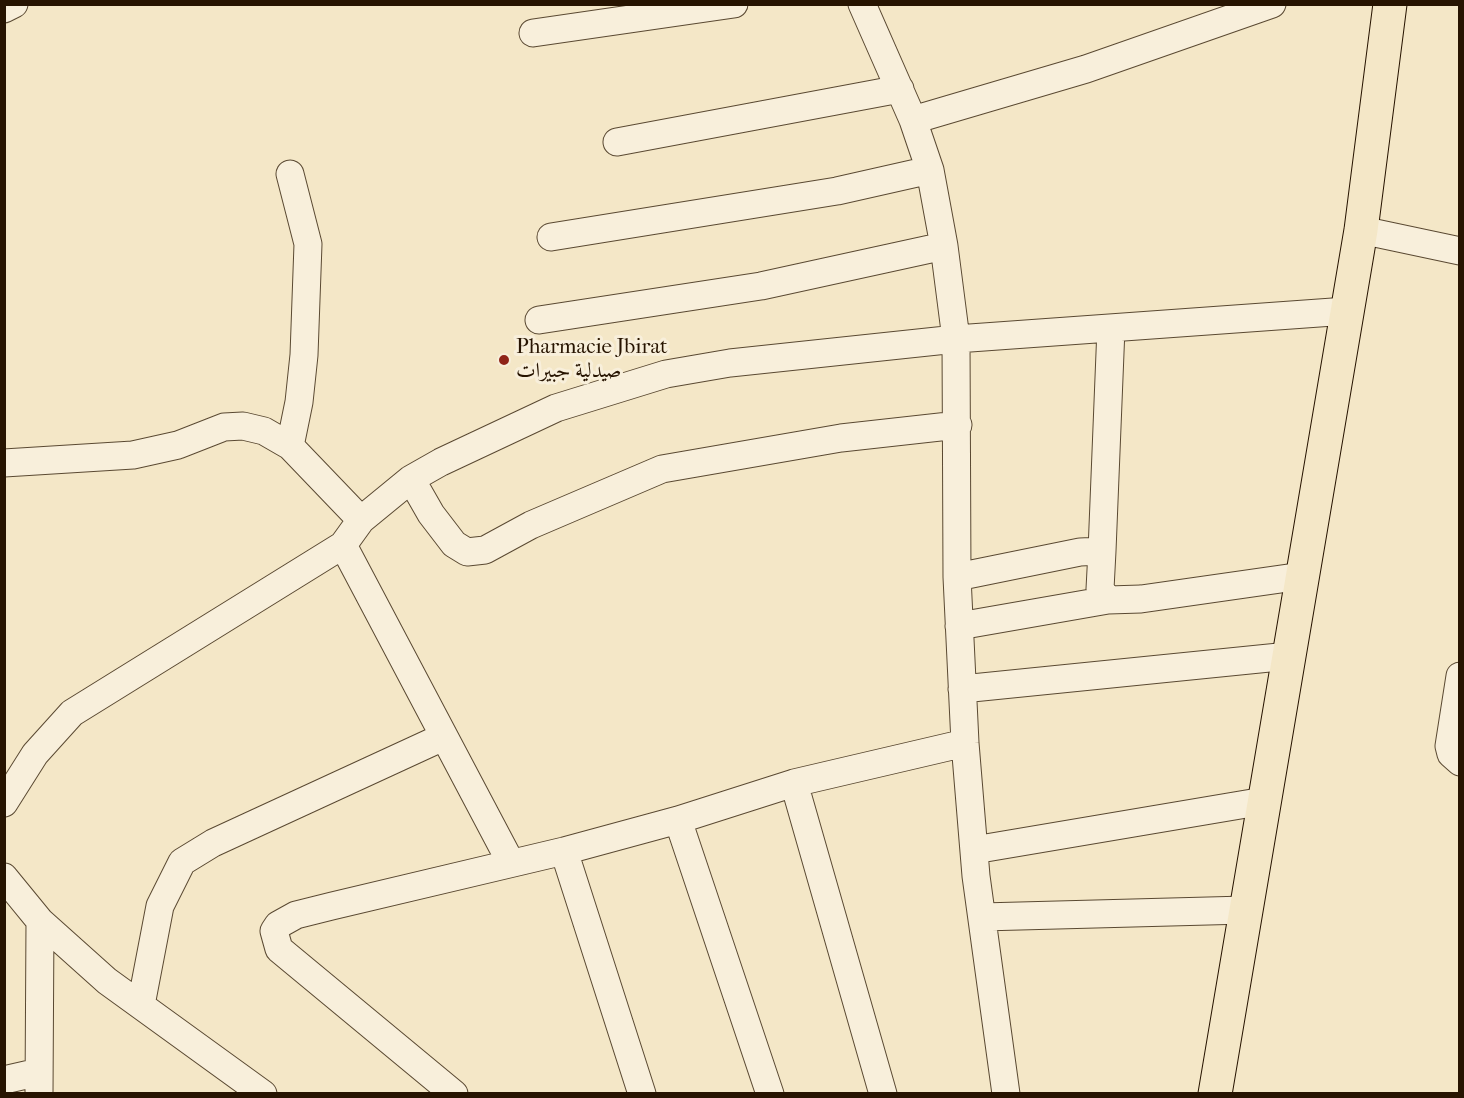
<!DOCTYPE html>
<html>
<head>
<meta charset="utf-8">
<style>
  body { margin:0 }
  #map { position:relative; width:1464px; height:1098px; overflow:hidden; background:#f4e7c7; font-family:"IM FELL French Canon",serif }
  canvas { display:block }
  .frame { position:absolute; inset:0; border:6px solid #271401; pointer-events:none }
</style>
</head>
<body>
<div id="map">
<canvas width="1464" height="1098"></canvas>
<div class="frame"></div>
</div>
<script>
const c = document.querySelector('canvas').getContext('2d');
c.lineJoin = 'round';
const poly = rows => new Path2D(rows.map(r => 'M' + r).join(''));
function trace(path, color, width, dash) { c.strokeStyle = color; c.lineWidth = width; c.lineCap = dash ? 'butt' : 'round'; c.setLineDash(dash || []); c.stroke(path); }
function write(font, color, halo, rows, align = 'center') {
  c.font = font + ' "IM FELL French Canon",Amiri,serif'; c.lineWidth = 6; c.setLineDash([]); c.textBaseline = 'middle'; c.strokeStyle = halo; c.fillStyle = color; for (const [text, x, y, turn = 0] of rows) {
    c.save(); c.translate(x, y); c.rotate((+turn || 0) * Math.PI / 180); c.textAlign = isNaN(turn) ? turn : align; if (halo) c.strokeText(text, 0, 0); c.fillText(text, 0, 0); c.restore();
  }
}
const street = poly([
  [4,9,14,4],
  [533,33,734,4],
  [913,120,1086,69,1272,4],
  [617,142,900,89],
  [290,174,308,244,304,355,299,402,290,446],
  [1361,230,1460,251],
  [551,237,837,191,930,170],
  [539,320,761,286,944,246],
  [4,463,133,455,178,445,224,427,243,426,264,431,290,446,361,520],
  [411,479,431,514,454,544,467,552,485,550,531,525,662,469,841,438,958,425],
  [343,545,511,863],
  [1102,551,1100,589,1108,600,1141,599,1302,576],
  [957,577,1080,552,1102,551,1111,328],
  [959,626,1108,600],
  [1460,676,1449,746,1451,754,1460,762],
  [962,689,1289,656],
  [794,783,883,1094],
  [4,803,35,754,72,713,343,545,361,520,411,479,441,462,556,408,666,374,730,363,956,339,944,246,930,170,913,120,862,4],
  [678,820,770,1094],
  [974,850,1264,801],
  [564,851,642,1094],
  [4,877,40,921,107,981,263,1094],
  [982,917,1246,910],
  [141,1005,160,906,182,862,213,843,443,737],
  [4,1080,39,1072],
  [39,1094,40,921],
  [454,1094,279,949,274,931,278,925,296,915,332,906,564,851,678,820,794,783,965,743],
  [1006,1094,976,876,965,743,957,577,956,339,1347,311]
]);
const primary = poly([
  [1215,1094,1361,230,1390,4]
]);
trace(street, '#5a4932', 29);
trace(primary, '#271401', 35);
trace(street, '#f8efdb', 27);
trace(primary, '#f4e7c7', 33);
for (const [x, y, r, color] of [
  [504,360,6,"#8f2418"]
]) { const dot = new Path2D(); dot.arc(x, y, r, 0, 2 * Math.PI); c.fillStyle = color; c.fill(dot); trace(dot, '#f8efdb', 2); }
write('21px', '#271401', '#f8efdb', [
  ["Pharmacie Jbirat",516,348],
  ["صيدلية جبيرات",516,372]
], 'left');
</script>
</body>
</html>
